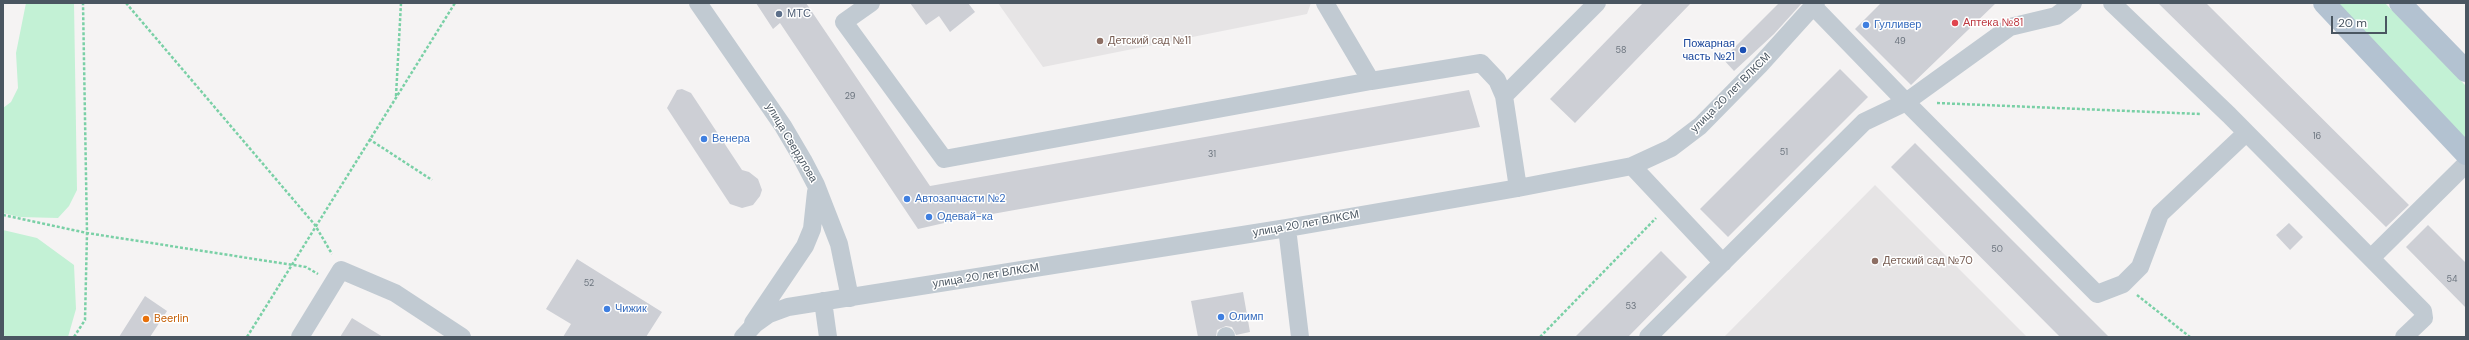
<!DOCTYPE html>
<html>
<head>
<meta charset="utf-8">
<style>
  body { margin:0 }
  #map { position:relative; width:2469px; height:340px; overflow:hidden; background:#f5f3f3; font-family:"DM Sans",sans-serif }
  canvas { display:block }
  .frame { position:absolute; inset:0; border:4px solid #4a5661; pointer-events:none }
  .scale { position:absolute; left:2331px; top:16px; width:56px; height:18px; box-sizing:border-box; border:2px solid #4a5661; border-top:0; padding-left:5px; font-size:12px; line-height:14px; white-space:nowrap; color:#4a5661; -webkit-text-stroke:3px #fff; paint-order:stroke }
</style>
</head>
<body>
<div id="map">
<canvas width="2469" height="340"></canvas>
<div class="frame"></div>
<div class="scale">20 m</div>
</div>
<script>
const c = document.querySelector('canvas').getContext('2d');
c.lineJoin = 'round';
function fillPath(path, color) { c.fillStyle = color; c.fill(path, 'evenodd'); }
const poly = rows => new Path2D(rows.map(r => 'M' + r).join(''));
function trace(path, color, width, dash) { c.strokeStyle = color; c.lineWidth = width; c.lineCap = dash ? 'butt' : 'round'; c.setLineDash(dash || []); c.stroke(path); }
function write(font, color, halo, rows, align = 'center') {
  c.font = font + ' "DM Sans",sans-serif'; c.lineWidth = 3; c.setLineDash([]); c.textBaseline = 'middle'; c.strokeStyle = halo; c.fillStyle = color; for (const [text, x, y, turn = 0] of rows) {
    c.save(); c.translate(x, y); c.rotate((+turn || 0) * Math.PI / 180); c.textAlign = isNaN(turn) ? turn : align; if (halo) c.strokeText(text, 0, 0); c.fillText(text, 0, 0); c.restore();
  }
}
fillPath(poly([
  [998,3,1311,3,1307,14,1043,67],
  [1875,185,2027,337,1724,337]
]), '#e6e4e5');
fillPath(poly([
  [26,3,74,3,77,190,69,206,58,218,19,217,3,213,3,108,11,102,18,88,16,53],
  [2335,3,2385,3,2466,86,2466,140],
  [3,230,37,238,74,265,76,309,68,337,7,337,3,335]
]), '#c3f1d5');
fillPath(poly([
  [756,3,806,3,930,186,1469,90,1480,127,953,221,918,229,780,23,773,29],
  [910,3,968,3,975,12,950,32,939,16,926,25],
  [1643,3,1691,3,1575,123,1550,99],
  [1779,3,1802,3,1774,34,1734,71,1723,59],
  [1881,3,1996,3,1911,85,1855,29],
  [2158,3,2206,3,2409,205,2386,227],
  [1840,69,1868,97,1728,237,1700,209],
  [682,89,691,93,742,170,749,172,758,179,762,190,760,196,753,205,742,208,730,204,667,108,677,90],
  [1915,143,2109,337,2060,337,1891,167],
  [2289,223,2303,237,2290,250,2276,235],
  [2428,225,2466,263,2466,308,2406,247],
  [1661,251,1687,277,1628,337,1575,337],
  [577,259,662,312,646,337,563,337,571,324,546,309],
  [1243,292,1250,332,1236,335,1232,327,1226,326,1217,330,1216,337,1198,337,1191,301],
  [145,296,167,311,150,337,119,337],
  [352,318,383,337,340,337]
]), '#cdcfd5');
trace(poly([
  [126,3,315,225,332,254],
  [396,96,401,3],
  [1937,103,2200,114],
  [369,139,432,180],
  [3,215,87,233,306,267,318,274],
  [2137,295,2190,337],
  [74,337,85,320,87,233,83,3],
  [247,337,455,3],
  [1540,337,1656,218]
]), '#7ad0a6', 2.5, [3, 2]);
trace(poly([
  [698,3,783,126,803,160,816,185,839,244,850,298],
  [871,3,844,22,944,159,1371,81,1325,3],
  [2112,3,2229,115,2423,311,2424,318,2404,337],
  [1813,6,1906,102,2010,27,2056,16,2073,3],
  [1371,81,1481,63,1497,80,1504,96],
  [1632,166,1723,263],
  [1518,188,1504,96,1597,3],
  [1287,228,1300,337],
  [2371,258,2466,164],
  [823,301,828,337],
  [753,323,805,246,812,229,816,192],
  [1226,336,1226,337],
  [300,337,341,270,395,293,462,337],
  [743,337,755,324,769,314,788,307,1287,228,1518,188,1632,166,1671,148,1700,126,1760,65,1816,3],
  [1648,337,1864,122,1906,102,2097,294,2123,284,2140,267,2160,214,2246,133]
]), '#c1cad2', 18);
trace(poly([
  [2324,3,2466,154],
  [2400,3,2466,71]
]), '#b3c2d1', 22);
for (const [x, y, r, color] of [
  [779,14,4,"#5c6f8a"],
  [1955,23,4,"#e0444e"],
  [1866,25,4,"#3f7fe0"],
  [1100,41,4,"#8d6e63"],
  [1743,50,4,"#1a4fb4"],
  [704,139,4,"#3f7fe0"],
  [907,199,4,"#3f7fe0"],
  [929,217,4,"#3f7fe0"],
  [1875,261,4,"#8d6e63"],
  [607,309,4,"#3f7fe0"],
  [1221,317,4,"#3f7fe0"],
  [146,319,4,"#e8710a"]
]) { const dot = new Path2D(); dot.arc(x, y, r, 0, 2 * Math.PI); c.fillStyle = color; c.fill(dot); trace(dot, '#fff', 1.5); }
write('9px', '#6b747e', null, [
  ["49",1900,42],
  ["58",1621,51],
  ["29",850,97],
  ["16",2317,137],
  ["51",1784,153],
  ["31",1212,155],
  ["50",1997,250],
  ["54",2452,280],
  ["52",589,284],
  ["53",1631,307]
]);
write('11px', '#4e5e75', '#fff', [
  ["МТС",787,14]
], 'left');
write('11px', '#be3a42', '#fff', [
  ["Аптека №81",1963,23]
], 'left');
write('11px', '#366cbe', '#fff', [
  ["Гулливер",1874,25],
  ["Венера",712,139],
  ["Автозапчасти №2",915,199],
  ["Одевай-ка",937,217],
  ["Чижик",615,309],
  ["Олимп",1229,317]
], 'left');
write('11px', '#785e54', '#fff', [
  ["Детский сад №11",1108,41],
  ["Детский сад №70",1883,261]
], 'left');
write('11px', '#164399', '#fff', [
  ["Пожарная",1735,44],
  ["часть №21",1735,57]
], 'right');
write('11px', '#4a5661', '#fff', [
  ["улица 20 лет ВЛКСМ",1731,93,-45],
  ["улица Свердлова",791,143,59],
  ["улица 20 лет ВЛКСМ",1306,224,-10],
  ["улица 20 лет ВЛКСМ",986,276,-9]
]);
write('11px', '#c56008', '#fff', [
  ["Beerlin",154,319]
], 'left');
</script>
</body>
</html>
